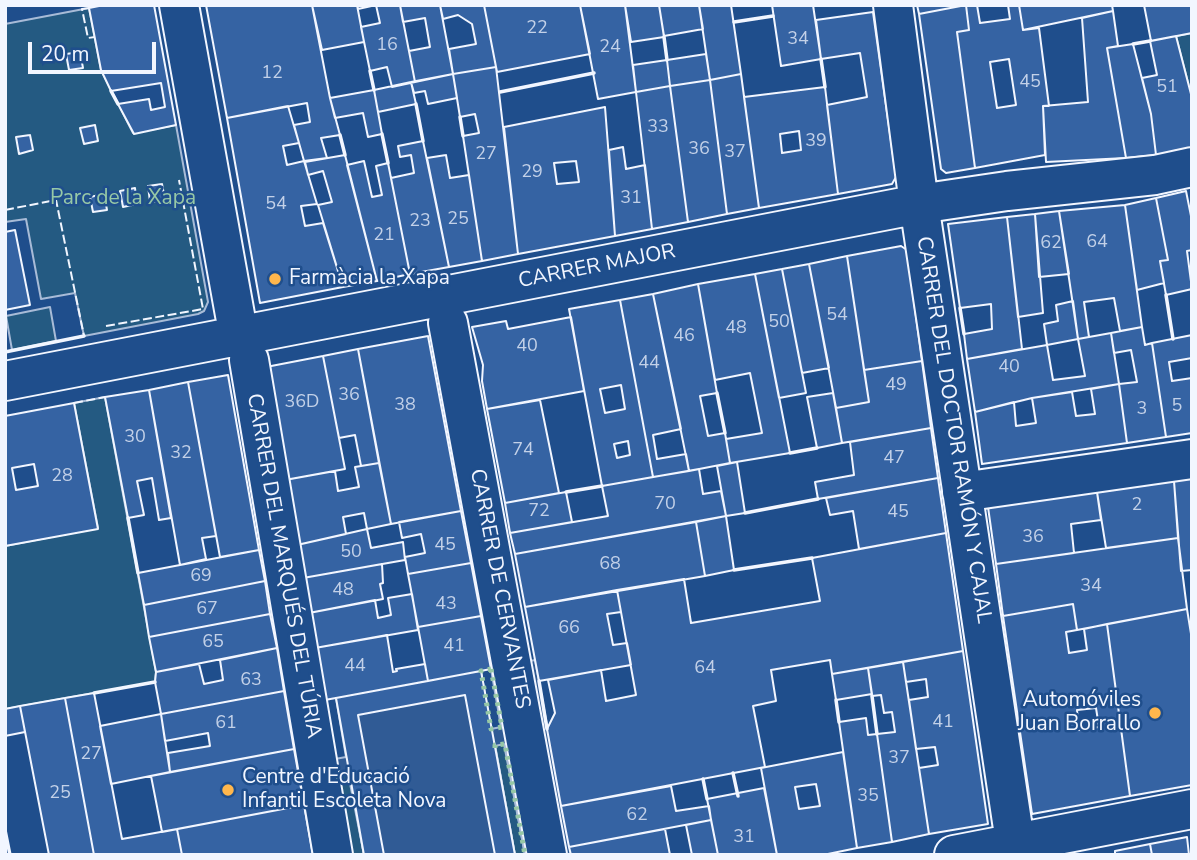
<!DOCTYPE html>
<html>
<head>
<meta charset="utf-8">
<style>
  body { margin:0 }
  #map { position:relative; width:1197px; height:860px; overflow:hidden; background:#1f4e8c; font-family:"Nunito Sans",sans-serif }
  canvas { display:block }
  .frame { position:absolute; inset:0; border:7px solid #f2f6ff; pointer-events:none }
  .scale { position:absolute; left:28px; top:42px; width:128px; height:32px; box-sizing:border-box; border:4px solid #f2f6ff; border-top:0; padding-left:9px; font-size:21px; line-height:24px; white-space:nowrap; color:#f2f6ff; -webkit-text-stroke:5px #1f4e8c; paint-order:stroke }
</style>
</head>
<body>
<div id="map">
<canvas width="1197" height="860"></canvas>
<div class="frame"></div>
<div class="scale">20 m</div>
</div>
<script>
const c = document.querySelector('canvas').getContext('2d');
c.lineJoin = 'round';
function fillPath(path, color) { c.fillStyle = color; c.fill(path, 'evenodd'); }
const poly = rows => new Path2D(rows.map(r => 'M' + r).join(''));
function trace(path, color, width, dash) { c.strokeStyle = color; c.lineWidth = width; c.lineCap = dash ? 'butt' : 'round'; c.setLineDash(dash || []); c.stroke(path); }
function write(font, color, halo, rows, align = 'center') {
  c.font = font + ' "Nunito Sans",sans-serif'; c.lineWidth = 5; c.setLineDash([]); c.textBaseline = 'middle'; c.strokeStyle = halo; c.fillStyle = color; for (const [text, x, y, turn = 0] of rows) {
    c.save(); c.translate(x, y); c.rotate((+turn || 0) * Math.PI / 180); c.textAlign = isNaN(turn) ? turn : align; if (halo) c.strokeText(text, 0, 0); c.fillText(text, 0, 0); c.restore();
  }
}
const green = poly([
  [89,8,101,70,133,133,176,125,208,302,204,311,198,314,84,336,75,293,41,299,26,219,5,222,5,24,89,8],
  [1192,33,1192,98,1176,36,1192,33],
  [50,307,56,341,12,350,6,316,50,307],
  [105,397,156,672,155,682,5,709,5,546,98,528,74,403,105,397],
  [505,744,525,855,515,855,495,745,505,744],
  [349,772,364,855,352,855,338,774,349,772]
]);
fillPath(green, '#245a82');
trace(green, '#a8bbd7', 2);
const parking = poly([
  [535,660,571,855,525,855,504,744,495,746,515,855,364,855,348,773,338,775,352,855,313,855,287,707,325,700,335,759,346,757,336,698,481,671,491,729,501,727,491,669,535,660]
]);
fillPath(parking, '#305b95');
trace(parking, '#a8bbd7', 2);
const building = poly([
  [104,5,154,5,176,125,134,134,118,104,149,99,151,110,165,107,161,83,111,91,101,70,89,8,104,5],
  [206,5,312,5,330,98,340,135,321,138,327,158,304,161,294,125,310,122,307,103,227,118,206,5],
  [312,5,357,5,364,42,322,50,312,5],
  [357,5,400,5,415,82,392,87,387,67,370,71,361,27,380,23,376,5,358,9,357,5],
  [400,5,440,5,453,74,415,82,409,51,430,47,425,18,403,22,400,5],
  [440,5,484,5,496,67,453,74,449,49,476,44,472,24,458,15,443,19,440,5],
  [484,5,580,5,590,54,497,72,484,5],
  [580,5,625,5,636,92,598,99,580,5],
  [625,5,659,5,664,37,631,42,625,5],
  [659,5,699,5,703,29,664,36,659,5],
  [699,5,731,5,741,74,710,80,699,5],
  [772,5,813,5,821,59,781,66,772,5],
  [917,5,966,5,919,14,917,5],
  [966,5,977,5,980,23,1010,19,1008,5,1019,5,1023,30,1039,28,1049,106,1043,106,1045,155,975,168,957,32,969,30,966,5],
  [1009,59,1016,105,997,108,990,62,1009,59],
  [966,5,969,30,957,32,975,168,946,173,941,169,919,14,966,5],
  [1019,5,1112,5,1113,11,1023,30,1019,5],
  [1144,5,1192,5,1192,33,1151,41,1144,5],
  [1113,11,1118,46,1107,48,1126,158,1046,162,1043,106,1088,102,1082,18,1113,11],
  [873,12,896,177,892,184,838,194,827,105,867,97,860,53,821,59,816,20,873,12],
  [1176,36,1192,98,1192,150,1156,155,1151,114,1142,78,1157,75,1150,41,1176,36],
  [1133,44,1151,114,1156,155,1126,158,1107,48,1133,44],
  [80,52,83,68,69,70,66,54,80,52],
  [706,54,710,80,670,86,667,60,706,54],
  [667,60,670,86,636,92,633,65,667,60],
  [496,67,518,254,482,261,463,136,479,133,475,114,460,117,453,74,496,67],
  [453,74,457,98,428,104,425,91,414,93,411,82,453,74],
  [741,74,759,208,727,214,710,80,741,74],
  [710,80,727,214,688,222,670,86,710,80],
  [411,82,416,104,378,112,374,90,411,82],
  [670,86,688,222,652,229,636,92,670,86],
  [825,87,838,194,759,208,744,97,825,87],
  [799,131,801,150,782,153,780,134,799,131],
  [374,90,382,134,368,137,363,113,335,118,330,98,374,90],
  [288,106,299,143,283,146,287,165,304,161,317,204,301,206,305,226,323,223,343,287,260,303,227,118,288,106],
  [605,107,615,236,518,254,504,127,605,107],
  [576,161,579,182,557,184,554,163,576,161],
  [95,125,98,141,84,144,80,128,95,125],
  [30,135,33,150,19,154,16,137,30,135],
  [423,141,449,267,410,274,391,178,414,173,411,155,400,157,398,146,423,141],
  [623,147,626,169,645,165,652,229,615,236,609,150,623,147],
  [345,155,377,281,343,287,318,205,332,202,323,171,308,175,305,162,345,155],
  [446,155,450,178,469,175,482,261,449,267,427,158,446,155],
  [364,161,372,197,382,195,376,166,388,163,410,274,377,281,347,165,364,161],
  [162,184,165,200,150,202,148,186,162,184],
  [135,188,137,204,123,207,120,191,135,188],
  [1186,191,1192,221,1192,250,1187,251,1192,289,1166,295,1160,261,1168,260,1156,198,1186,191],
  [104,194,107,210,93,212,90,197,104,194],
  [1156,198,1168,260,1160,261,1164,283,1137,290,1125,205,1156,198],
  [1125,205,1142,327,1120,331,1114,298,1084,302,1089,337,1078,339,1059,211,1125,205],
  [1059,211,1069,274,1039,277,1035,214,1059,211],
  [1035,214,1043,313,1018,317,1007,217,1035,214],
  [1007,217,1022,349,967,359,964,334,992,329,991,304,960,308,948,224,1007,217],
  [15,230,30,305,5,310,5,232,15,230],
  [901,246,907,250,922,361,864,370,847,256,901,246],
  [847,256,869,402,836,408,809,264,847,256],
  [809,264,829,368,802,373,782,269,809,264],
  [782,269,806,393,779,398,755,274,782,269],
  [755,274,790,453,730,463,726,439,762,433,750,373,715,380,698,284,755,274],
  [698,284,717,393,700,396,708,436,725,433,730,463,689,471,653,294,698,284],
  [653,294,681,429,653,435,657,459,686,454,689,471,653,477,620,300,653,294],
  [620,300,653,477,602,486,569,309,620,300],
  [621,385,625,409,605,413,600,389,621,385],
  [628,441,630,455,617,458,614,444,628,441],
  [1073,301,1078,339,1047,345,1044,324,1058,321,1056,305,1073,301],
  [571,317,584,391,487,409,482,381,483,365,472,327,506,321,508,329,571,317],
  [1142,327,1145,345,1152,343,1166,437,1127,443,1119,384,1137,382,1131,350,1114,353,1111,333,1142,327],
  [1111,333,1119,384,1032,398,975,412,967,359,1047,345,1053,380,1085,376,1078,339,1111,333],
  [1192,335,1192,358,1169,362,1172,381,1192,378,1192,433,1166,437,1152,343,1192,335],
  [428,336,461,511,391,524,358,349,428,336],
  [358,349,379,463,361,466,355,435,339,438,323,356,358,349],
  [323,356,345,469,285,480,266,367,323,356],
  [922,361,931,428,842,443,836,408,869,402,864,370,922,361],
  [228,375,259,550,220,557,188,382,228,375],
  [188,382,216,536,202,538,206,559,180,565,149,390,188,382],
  [1119,384,1127,443,982,464,975,412,1014,402,1016,426,1036,423,1032,398,1072,392,1076,416,1095,414,1091,389,1119,384],
  [149,390,171,518,159,520,152,478,137,481,144,515,128,518,105,397,149,390],
  [833,393,842,443,817,448,807,397,833,393],
  [540,400,559,493,505,503,487,409,540,400],
  [74,403,98,529,5,546,5,416,74,403],
  [34,464,38,486,16,490,12,468,34,464],
  [931,428,938,478,818,499,815,482,854,475,850,442,931,428],
  [737,462,745,513,726,516,717,466,737,462],
  [379,463,391,524,367,529,364,513,343,517,346,534,297,545,285,480,335,471,338,491,359,487,355,467,379,463],
  [699,469,703,494,721,491,726,516,515,554,510,533,608,516,602,486,699,469],
  [938,478,946,533,859,549,853,511,830,515,826,498,938,478],
  [1192,478,1192,570,1181,571,1174,481,1192,478],
  [1174,481,1178,538,1106,548,1097,492,1174,481],
  [566,492,572,522,510,533,505,503,566,492],
  [1097,492,1101,520,1071,524,1074,553,996,564,988,507,1097,492],
  [461,511,471,563,408,574,405,557,425,553,421,534,402,538,399,522,461,511],
  [726,516,734,570,705,576,696,522,726,516],
  [696,522,705,576,525,607,515,554,696,522],
  [367,529,371,548,403,542,405,560,303,578,297,545,367,529],
  [946,533,963,651,832,674,830,660,771,670,776,701,753,706,765,767,561,806,547,729,555,713,548,680,601,670,606,701,636,695,617,590,684,579,691,623,820,601,812,558,946,533],
  [1178,538,1187,609,1077,630,1073,604,1003,616,996,564,1178,538],
  [259,550,265,581,144,605,138,573,259,550],
  [471,563,481,616,418,627,408,574,471,563],
  [382,564,383,583,380,584,383,599,309,613,303,578,382,564],
  [265,581,270,614,149,637,144,605,265,581],
  [617,590,621,612,607,614,613,645,627,643,631,665,539,681,525,607,617,590],
  [412,594,418,630,315,648,309,613,375,600,378,618,391,615,388,598,412,594],
  [1073,604,1077,630,1066,632,1069,653,1087,650,1084,629,1107,624,1130,796,1032,814,1003,616,1073,604],
  [1096,708,1099,727,1079,730,1077,710,1096,708],
  [1187,609,1192,640,1192,785,1130,796,1107,624,1187,609],
  [270,614,277,648,156,672,149,637,270,614],
  [481,616,491,669,428,681,418,627,481,616],
  [387,635,393,672,397,671,396,669,425,664,428,681,325,700,315,648,387,635],
  [277,648,284,691,161,714,155,682,156,672,199,664,204,684,223,680,220,660,277,648],
  [963,651,988,824,929,834,919,768,938,765,935,747,916,749,909,700,928,697,926,679,906,682,903,662,963,651],
  [903,662,929,834,892,842,877,734,895,732,892,712,884,713,881,695,872,696,868,668,903,662],
  [868,668,872,694,836,700,832,674,868,668],
  [481,671,515,855,495,855,465,695,358,715,384,855,364,855,336,698,481,671],
  [284,691,294,749,170,772,168,753,210,746,208,733,165,741,161,714,284,691],
  [94,693,122,839,177,829,182,855,94,855,65,698,94,693],
  [65,698,94,855,49,855,20,706,65,698],
  [20,706,25,732,5,736,5,709,20,706],
  [161,714,170,772,111,784,100,726,161,714],
  [866,718,868,735,877,734,892,842,857,848,839,722,866,718],
  [294,749,304,805,162,832,151,776,294,749],
  [843,752,857,848,823,855,777,855,761,768,843,752],
  [816,784,820,806,799,809,795,787,816,784],
  [671,786,676,811,709,806,711,820,569,847,561,806,671,786],
  [764,788,777,855,718,855,707,799,764,788],
  [304,805,313,855,182,855,177,829,304,805],
  [711,820,718,855,692,855,686,825,711,820],
  [665,829,670,855,571,855,569,847,665,829],
  [1187,837,1189,855,1152,855,1150,844,1187,837],
  [1150,844,1152,855,1115,855,1115,851,1150,844]
]);
fillPath(building, '#3563a3');
trace(building, '#f2f6ff', 2);
const street = poly([
  [179,5,239,337],
  [893,5,919,204,1017,855],
  [448,323,547,855],
  [249,360,333,855],
  [5,381,919,204,1007,191,1155,175,1192,167],
  [962,492,1192,459],
  [954,855,1192,809]
]);
trace(street, '#f2f6ff', 42);
trace(street, '#1f4e8c', 38);
trace(poly([
  [491,669,502,727,491,729,481,671,491,669],
  [495,748,495,745,505,744,525,855],
  [339,781,338,774,349,772,350,776]
]), '#97c8a6', 5, [3.5, 5]);
trace(poly([
  [89,8,82,9,88,38,95,37],
  [5,210,56,200,84,336],
  [106,326,203,309,179,180],
  [74,403,105,397]
]), '#f2f6ff', 2, [9, 3.5]);
trace(poly([
  [734,22,773,16],
  [664,37,667,60],
  [1133,44,1150,41],
  [821,59,825,87],
  [370,71,374,90],
  [111,91,118,104],
  [500,92,594,73],
  [416,104,423,141],
  [460,117,463,136],
  [382,134,388,163],
  [340,135,345,155],
  [1166,295,1173,339],
  [960,308,964,334],
  [5,352,84,336],
  [717,393,725,433],
  [790,453,817,448],
  [566,492,602,486],
  [745,513,818,499],
  [128,518,138,573],
  [734,570,812,558],
  [539,681,547,729],
  [94,693,155,682],
  [872,696,877,734],
  [836,700,839,722],
  [733,773,738,796],
  [703,779,707,799],
  [5,830,10,855]
]), '#f2f6ff', 3.5);
for (const [x, y, r, color] of [
  [275,279,7,"#ffb74d"],
  [1155,713,7,"#ffb74d"],
  [228,790,7,"#ffb74d"]
]) { const dot = new Path2D(); dot.arc(x, y, r, 0, 2 * Math.PI); c.fillStyle = color; c.fill(dot); trace(dot, '#1f4e8c', 2.5); }
write('18px', '#c3d1e8', null, [
  ["22",537,29],
  ["34",798,40],
  ["16",387,46],
  ["24",610,48],
  ["12",272,74],
  ["45",1030,83],
  ["51",1167,88],
  ["33",658,128],
  ["39",816,142],
  ["36",699,150],
  ["37",735,153],
  ["27",486,155],
  ["29",532,173],
  ["31",631,199],
  ["54",276,205],
  ["25",458,220],
  ["23",420,222],
  ["21",384,236],
  ["64",1097,243],
  ["62",1051,244],
  ["54",837,316],
  ["50",779,323],
  ["48",736,329],
  ["46",684,337],
  ["40",527,347],
  ["44",649,364],
  ["40",1009,368],
  ["49",896,386],
  ["36",349,396],
  ["36D",302,403],
  ["38",405,406],
  ["5",1177,407],
  ["3",1142,410],
  ["30",135,438],
  ["74",523,451],
  ["32",181,454],
  ["47",894,459],
  ["28",62,477],
  ["70",665,505],
  ["2",1137,506],
  ["72",539,512],
  ["45",898,513],
  ["36",1033,538],
  ["45",445,546],
  ["50",351,553],
  ["68",610,565],
  ["69",201,577],
  ["34",1091,587],
  ["48",343,591],
  ["43",446,605],
  ["67",207,610],
  ["66",569,629],
  ["65",213,643],
  ["41",454,647],
  ["44",355,667],
  ["64",705,669],
  ["63",251,681],
  ["41",943,723],
  ["61",226,724],
  ["27",91,755],
  ["37",899,759],
  ["25",60,794],
  ["35",868,797],
  ["62",637,816],
  ["31",744,838]
]);
write('21px', '#97c8a6', '#1f4e8c', [
  ["Parc de la Xapa",123,199]
]);
write('21px', '#f2f6ff', '#1f4e8c', [
  ["CARRER MAJOR",597,267,-11],
  ["CARRER DEL DOCTOR RAMÓN Y CAJAL",953,430,81],
  ["CARRER DEL MARQUÉS DEL TÚRIA",283,566,80],
  ["CARRER DE CERVANTES",499,589,79]
]);
write('21px', '#f2f6ff', '#1f4e8c', [
  ["Farmàcia la Xapa",289,279],
  ["Automóviles",1141,701,"right"],
  ["Juan Borrallo",1141,725,"right"],
  ["Centre d'Educació",242,778],
  ["Infantil Escoleta Nova",242,802]
], 'left');
</script>
</body>
</html>
